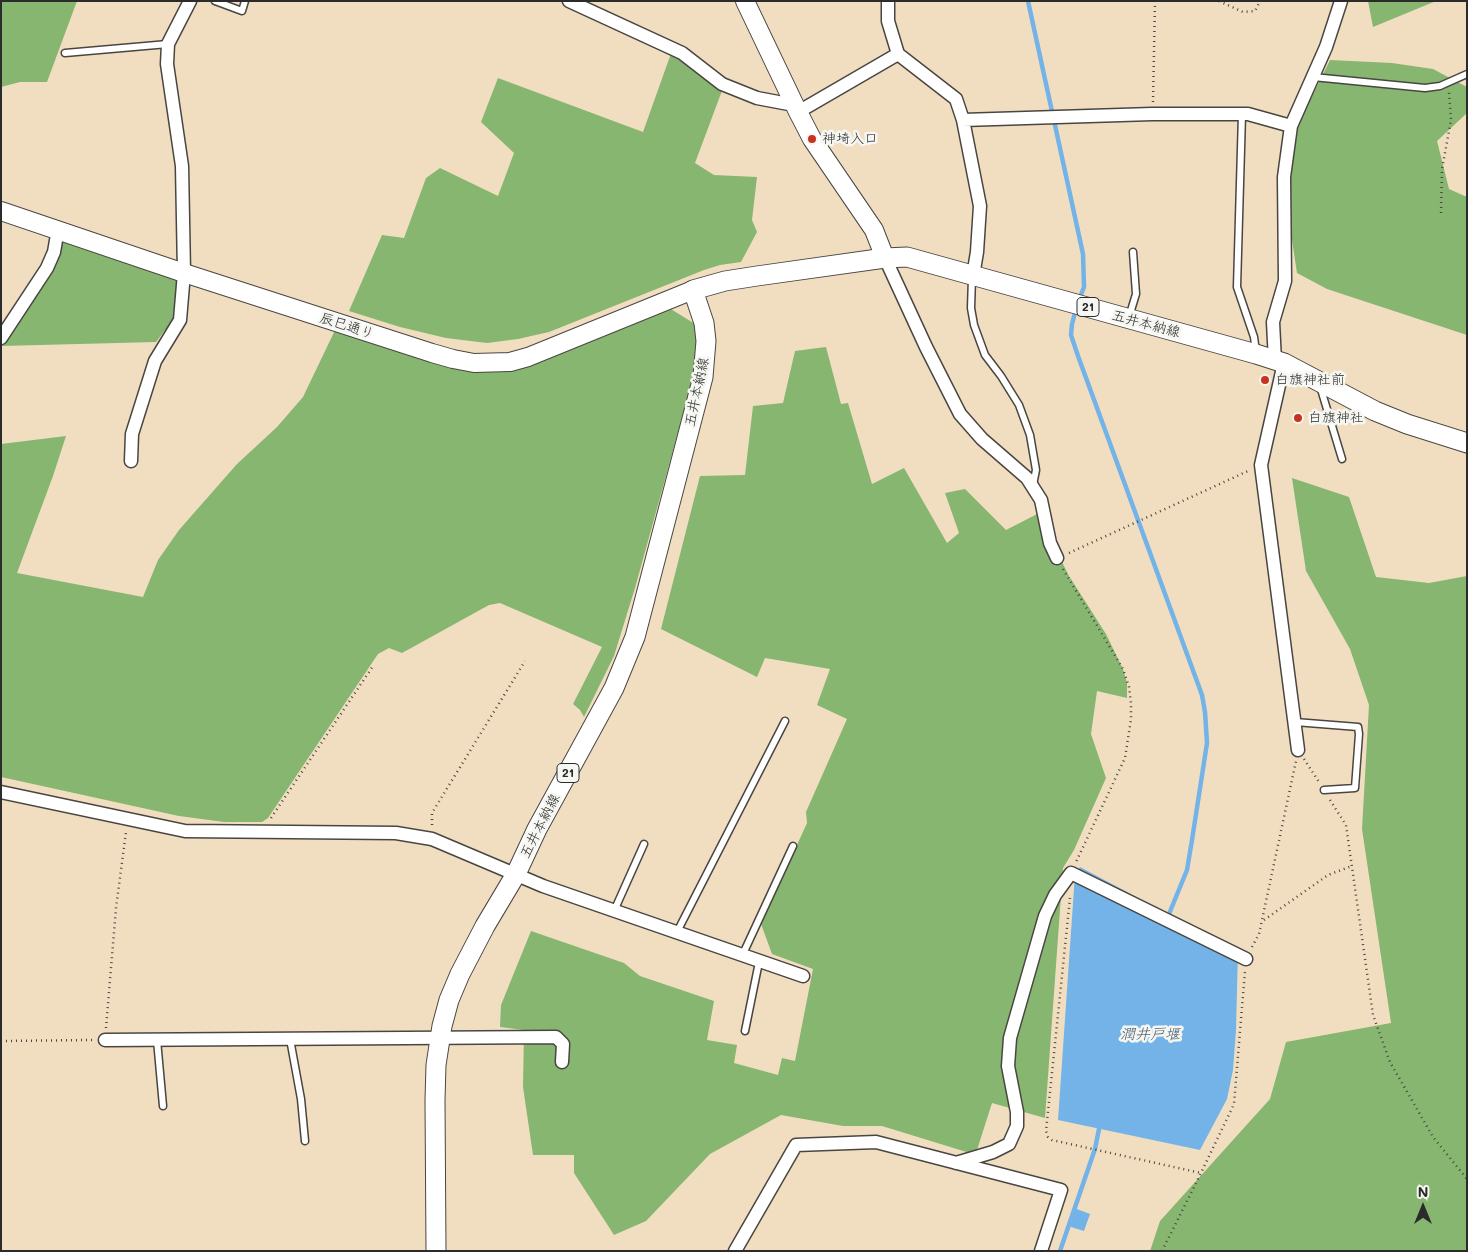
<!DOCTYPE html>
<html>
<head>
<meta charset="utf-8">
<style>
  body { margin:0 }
  #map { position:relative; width:1468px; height:1252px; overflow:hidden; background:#f1dec1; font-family:Mali,sans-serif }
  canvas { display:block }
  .frame { position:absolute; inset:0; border:2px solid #2b2b2b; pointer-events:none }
  .north { position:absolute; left:1398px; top:1182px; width:50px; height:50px; -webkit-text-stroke:4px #f6f6f2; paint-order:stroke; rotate:0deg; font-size:14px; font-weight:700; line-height:20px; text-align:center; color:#2b2b2b }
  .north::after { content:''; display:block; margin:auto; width:18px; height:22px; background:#2b2b2b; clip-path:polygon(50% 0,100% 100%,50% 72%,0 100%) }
</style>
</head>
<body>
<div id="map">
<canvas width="1468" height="1252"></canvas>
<div class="frame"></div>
<div class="north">N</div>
</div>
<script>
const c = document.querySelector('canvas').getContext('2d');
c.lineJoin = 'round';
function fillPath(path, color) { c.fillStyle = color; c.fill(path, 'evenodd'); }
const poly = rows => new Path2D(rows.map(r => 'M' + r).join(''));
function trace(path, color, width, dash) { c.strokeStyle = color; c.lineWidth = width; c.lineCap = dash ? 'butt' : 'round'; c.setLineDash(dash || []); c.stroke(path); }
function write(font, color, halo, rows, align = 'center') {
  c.font = font + ' Mali,"Klee One",sans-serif'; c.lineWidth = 5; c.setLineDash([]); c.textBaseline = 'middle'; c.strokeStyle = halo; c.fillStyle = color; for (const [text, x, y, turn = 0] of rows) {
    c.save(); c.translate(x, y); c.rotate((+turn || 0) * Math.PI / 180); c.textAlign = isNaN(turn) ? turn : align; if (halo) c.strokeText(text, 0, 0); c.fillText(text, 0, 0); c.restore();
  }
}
fillPath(poly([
  [1,1,77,1,47,82,20,82,1,87],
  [1368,1,1436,1,1373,27],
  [674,45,726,80,695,163,714,175,757,177,752,220,757,232,741,262,720,265,704,270,549,332,518,339,487,343,446,338,400,327,349,311,382,235,404,238,426,178,440,168,498,196,514,153,481,122,498,78,643,132],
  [1330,60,1392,63,1433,69,1467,87,1467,113,1437,141,1449,189,1467,197,1467,335,1327,289,1297,273,1280,161],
  [63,238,185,278,172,329,165,330,156,342,1,346,1,323,12,329],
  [666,306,695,324,697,339,693,378,635,588,614,656,584,717,580,710,573,704,602,647,500,603,489,605,402,653,389,648,378,654,268,818,262,822,224,822,179,816,1,777,1,444,66,436,53,476,17,573,143,597,158,560,179,530,237,464,277,427,303,397,337,326,469,367],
  [826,347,841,404,848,403,872,484,904,468,947,543,959,533,945,493,965,489,1006,530,1045,510,1057,552,1069,576,1106,634,1123,669,1127,683,1127,698,1097,691,1091,734,1106,778,1074,850,1063,868,1045,1118,992,1103,977,1150,973,1154,882,1126,843,1126,781,1115,710,1154,646,1221,614,1235,574,1173,574,1155,533,1155,523,1087,524,1030,500,1027,501,1005,531,931,624,963,640,976,714,1001,707,1040,737,1045,734,1063,778,1075,782,1058,795,1061,813,969,772,954,761,924,807,823,806,812,847,719,817,705,830,669,765,658,757,677,661,629,700,476,745,475,753,406,783,403,795,351],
  [1292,478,1349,497,1376,577,1429,583,1467,576,1467,1251,1150,1251,1160,1221,1270,1099,1286,1042,1391,1023,1362,829,1369,705,1350,649,1306,571]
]), '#86b670');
fillPath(poly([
  [1080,867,1238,951,1236,1030,1233,1070,1227,1099,1200,1150,1058,1120,1075,874],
  [1074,1208,1090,1214,1084,1231,1068,1226]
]), '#74b3e8');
trace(poly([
  [1028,1,1083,254,1084,287,1079,300],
  [1076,309,1072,324,1071,335,1078,356,1202,695,1205,712,1207,743,1192,840,1187,870,1169,914],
  [1060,1251,1095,1149,1099,1129]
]), '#74b3e8', 4.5);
const lane = poly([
  [215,1,242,11,245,1],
  [65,53,168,44],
  [1313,77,1425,88,1440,86,1467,74],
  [1242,114,1237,287,1254,337,1256,352],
  [972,278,971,308,974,325,985,355,1001,376,1019,405,1030,435,1036,470,1033,485],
  [1129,317,1136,294,1133,252],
  [1320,386,1342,459],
  [1295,722,1358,727,1359,734,1355,788,1324,790],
  [614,911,644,844],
  [677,932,785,721],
  [742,956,793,846],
  [745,1031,759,962],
  [290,1039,301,1099,305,1141],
  [157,1040,163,1106]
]);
const street = poly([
  [569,1,682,53,722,84,757,98,794,105],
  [888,1,888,21,898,54,956,99,963,120,980,206,977,252,973,276],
  [798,112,898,54],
  [963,120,1152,114,1248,114,1291,126],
  [885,258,926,347,960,414,982,439,1027,478,1041,500,1050,543,1057,558],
  [1,338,47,268,54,252,58,229],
  [1275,361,1273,322,1285,281,1284,177,1291,126,1326,47,1341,1],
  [1284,363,1261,465,1298,750],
  [131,461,132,434,155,361,180,320,184,273,182,166,167,64,168,44,190,1],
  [1,792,185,831,396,833,432,839,543,886,803,976],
  [105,1040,556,1037,563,1044,562,1062],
  [956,1163,993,1152,1009,1144,1017,1126,1017,1112,1008,1066,1010,1038,1045,916,1055,895,1071,873,1246,959],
  [735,1251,796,1145,876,1142,1061,1190,1041,1251]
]);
const secondary = poly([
  [745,1,798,112,812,139,874,230,885,258],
  [1,211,184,273,432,353,453,359,474,363,510,362,528,357,693,290]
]);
const primary = poly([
  [436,1251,435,1100,436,1065,442,1026,449,1000,460,974,485,926,516,874,537,829,614,688,635,637,703,377,706,341,704,323,693,290,725,281,757,276,885,258,907,257,1256,354,1284,363,1375,411,1407,424,1467,443]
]);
trace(lane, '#494642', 9);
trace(street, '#494642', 15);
trace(secondary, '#494642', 20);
trace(primary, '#494642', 21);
trace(poly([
  [1219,1,1243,12,1255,11,1260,1],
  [1153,102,1155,1],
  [1441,213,1442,169,1451,120,1449,92],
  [1069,553,1248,471],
  [1063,569,1123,669,1129,687,1131,703,1131,719,1125,758,1076,862],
  [1304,759,1319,782],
  [1330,800,1346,825,1373,1015,1390,1062,1433,1137,1467,1179],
  [271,818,373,666],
  [432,825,432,813,525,661],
  [1070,898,1046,1131,1048,1137,1052,1140,1201,1173],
  [1264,920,1328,875,1352,866],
  [1252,947,1259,934,1296,761],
  [106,1028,116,908,126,832],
  [1,1041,92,1040],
  [1162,1251,1201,1173,1234,1104,1245,971]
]), '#494642', 2.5, [1, 4]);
trace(lane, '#fff', 6);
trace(street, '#fff', 12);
trace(secondary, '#fff', 18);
trace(primary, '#fff', 19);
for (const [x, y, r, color] of [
  [812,139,5,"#c8321e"],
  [1265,380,5,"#c8321e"],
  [1298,418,5,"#c8321e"]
]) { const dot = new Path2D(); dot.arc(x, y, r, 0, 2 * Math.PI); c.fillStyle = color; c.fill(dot); trace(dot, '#f6f6f2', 2); }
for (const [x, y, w] of [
  [1088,307,22],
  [568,773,22]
]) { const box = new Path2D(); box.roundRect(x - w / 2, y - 9.5, w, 19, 4); c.fillStyle = '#f6f6f2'; c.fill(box); trace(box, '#2b2b2b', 1); }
write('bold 12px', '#2b2b2b', null, [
  ["21",1088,307],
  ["21",568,773]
]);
write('14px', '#2b2b2b', '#f6f6f2', [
  ["神埼入口",822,139],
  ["白旗神社前",1275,380],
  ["白旗神社",1308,418]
], 'left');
write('14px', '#2b2b2b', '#f6f6f2', [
  ["五井本納線",1146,324,15],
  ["辰巳通り",347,326,18],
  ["五井本納線",697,392,-78],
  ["五井本納線",540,826,-63]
]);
write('italic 15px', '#455b6d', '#f6f6f2', [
  ["潤井戸堰",1150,1034]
]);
</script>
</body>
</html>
